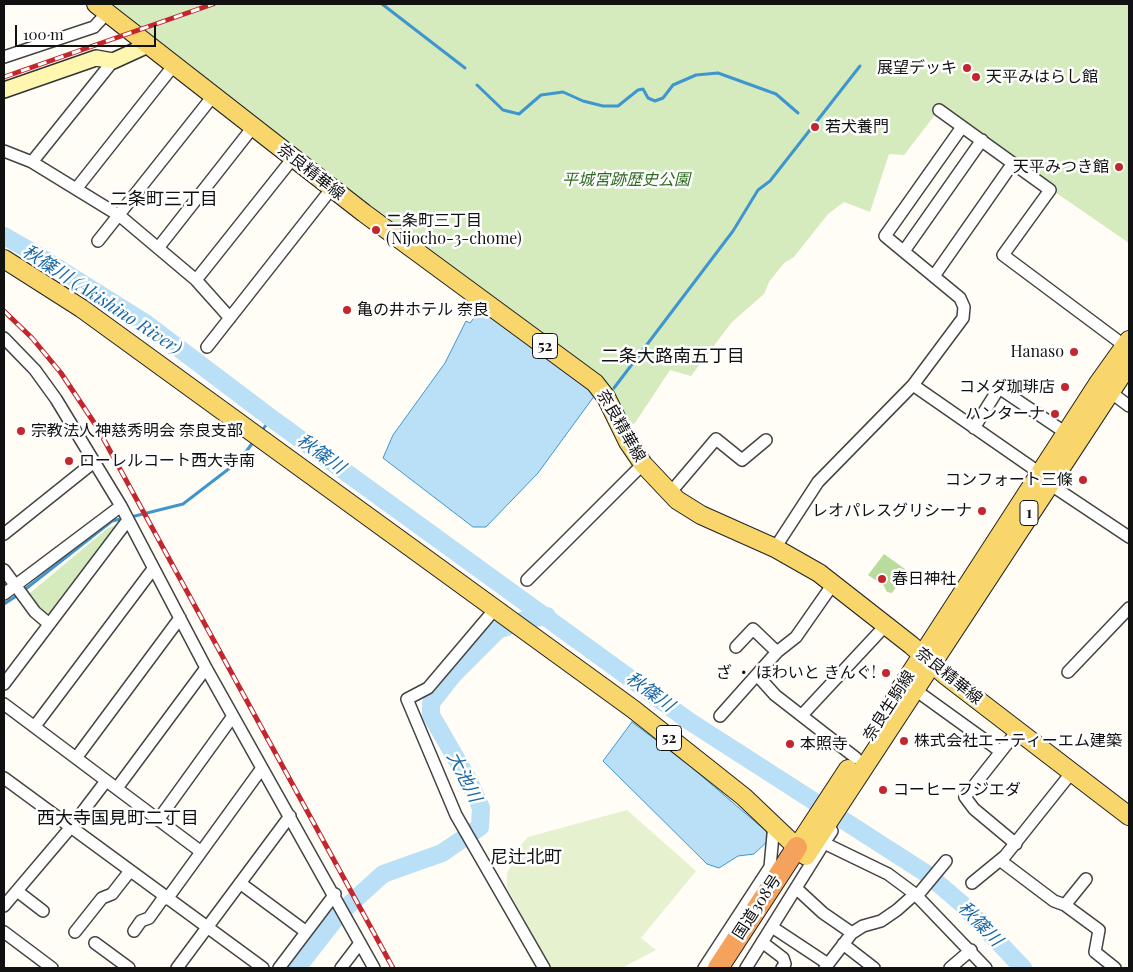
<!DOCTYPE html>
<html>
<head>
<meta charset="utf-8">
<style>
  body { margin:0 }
  #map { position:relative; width:1133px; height:972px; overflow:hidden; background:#fffdf5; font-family:"Playfair Display",serif }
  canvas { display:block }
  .frame { position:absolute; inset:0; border:5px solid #111; pointer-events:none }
  .scale { position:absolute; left:15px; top:25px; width:141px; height:22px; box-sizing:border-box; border:2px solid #111; border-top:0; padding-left:6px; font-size:15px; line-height:18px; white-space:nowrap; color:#111; -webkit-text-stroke:4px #fff; paint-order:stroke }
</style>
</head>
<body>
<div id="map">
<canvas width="1133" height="972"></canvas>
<div class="frame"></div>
<div class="scale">100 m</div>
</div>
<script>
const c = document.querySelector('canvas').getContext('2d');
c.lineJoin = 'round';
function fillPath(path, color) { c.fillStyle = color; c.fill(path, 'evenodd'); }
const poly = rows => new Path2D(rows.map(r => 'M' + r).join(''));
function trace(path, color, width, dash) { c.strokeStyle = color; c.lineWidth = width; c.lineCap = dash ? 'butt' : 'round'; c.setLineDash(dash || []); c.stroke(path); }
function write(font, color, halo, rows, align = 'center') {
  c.font = font + ' "Playfair Display","Noto Sans JP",serif'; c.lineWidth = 5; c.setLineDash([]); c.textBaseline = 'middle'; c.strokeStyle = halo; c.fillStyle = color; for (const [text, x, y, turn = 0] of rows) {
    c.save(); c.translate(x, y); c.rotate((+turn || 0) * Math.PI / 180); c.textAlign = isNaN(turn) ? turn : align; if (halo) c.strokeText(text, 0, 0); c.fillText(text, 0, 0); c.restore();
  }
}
fillPath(poly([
  [103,4,1129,4,1129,243,1049,188,941,107,904,155,889,154,870,212,844,202,828,214,794,257,784,263,769,282,764,294,732,322,691,376,670,370,635,423,628,427,605,390],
  [119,524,49,614,41,609,30,593,108,528]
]), '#d5ebbd');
fillPath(poly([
  [884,554,905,569,906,573,892,593,887,592,884,586,868,575]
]), '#b9dc9c');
fillPath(poly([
  [627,810,696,871,641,938,656,950,622,968,551,968,507,888,507,874,518,848,528,837]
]), '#e6f2cf');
const water = poly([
  [482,308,595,395,538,473,486,527,473,527,383,458,393,435,445,363,466,321,470,323,482,308],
  [632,722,690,766,766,831,769,840,754,854,738,856,719,868,707,864,603,761,632,722]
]);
fillPath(water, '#b9e0f7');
trace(water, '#3f96cf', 1);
trace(poly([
  [382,4,465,68],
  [477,85,503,110,519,114,541,95,563,92,583,101,603,106,618,106,638,90,643,89,648,98,655,101,663,98,673,85,696,75,718,73,776,94,798,113],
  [614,388,733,231,758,190,770,181,860,66],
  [261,432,271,418],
  [131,517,183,504,239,461,254,441],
  [23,591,112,521,125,518],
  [4,604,18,595]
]), '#3f96cf', 3);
trace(poly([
  [4,236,34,253,144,322,271,418,689,721,927,874,962,904,1023,968],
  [297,968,340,913,383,874,442,853,480,827,481,808,469,781,431,715,431,703,453,675,498,630,525,620,547,616]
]), '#b9e0f7', 18);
const street = poly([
  [4,57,94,27,107,13],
  [939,110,1050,190,1003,255,1125,346],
  [4,151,32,162,120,216,196,280,230,318],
  [32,162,113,61],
  [76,189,174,65],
  [98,241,213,96],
  [158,248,253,127],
  [904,251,982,140],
  [934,276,1013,163],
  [196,280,293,158],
  [4,338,35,370,56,399,121,506,206,668,374,968],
  [207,347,332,188],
  [913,385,1034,469,1054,487,1129,537],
  [1109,391,1129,406],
  [974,428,999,388,1066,433],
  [670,493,716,439,742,460,766,440],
  [4,534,94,462],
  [775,548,818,482,913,385,963,318,964,307,960,298,885,236,962,127],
  [4,570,35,612,48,623],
  [527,580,643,464],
  [4,594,121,506],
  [495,609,428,688,407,699,456,815,544,968],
  [736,647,753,629,777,652],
  [1068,672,1129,608],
  [757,675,775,695,856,758],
  [4,684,128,520],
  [914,689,1000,751],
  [4,704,200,851],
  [802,715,885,626],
  [720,716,777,652,796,637,833,584],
  [35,726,153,569],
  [76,758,180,618],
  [4,778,263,968],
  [117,788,206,668],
  [158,820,233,716],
  [832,831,824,843,888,874,915,894,986,968],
  [1016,844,974,809,965,797,1018,730],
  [1001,861,1054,901,1065,905],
  [1086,879,1065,905,1099,930,1095,952,1115,968],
  [240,883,305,931],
  [972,883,1005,856,1072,772],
  [797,889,823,913,852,933],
  [17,891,43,911],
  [917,896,946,861],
  [167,899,262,768],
  [4,906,71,827,106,781],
  [772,927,828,964],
  [134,931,141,921,149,918,164,897],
  [4,932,52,968],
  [75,932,102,898,112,894,130,871],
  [762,942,783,958,785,964,782,968],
  [95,943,129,968],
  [843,944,874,968],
  [177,968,290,816],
  [279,968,335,894],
  [341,968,360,943],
  [704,968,770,867,774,824],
  [746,968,824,843],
  [825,968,852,933,863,926,881,921,897,910,915,894],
  [950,968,971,950]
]);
const secondary = poly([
  [4,90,96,58,113,61,148,45]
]);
const primary = poly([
  [96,4,364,213,595,383,606,397,628,442,643,464,677,500,701,515,775,548,819,573,911,645,945,675,1129,816],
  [4,259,81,308,633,709,744,797,806,856,1129,364],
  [895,697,1099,382,1129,340],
  [797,847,848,769]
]);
const highway = poly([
  [718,968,797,847]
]);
trace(street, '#444', 14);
trace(secondary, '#333', 18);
trace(primary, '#222', 20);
trace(highway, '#222', 22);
trace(street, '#fff', 11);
trace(secondary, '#fff6b0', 15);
trace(primary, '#f9d66b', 18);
trace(highway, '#f5a25d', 20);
const rail = poly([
  [4,77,213,4],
  [4,311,32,338,61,373,97,427,393,968]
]);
trace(rail, '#c4262e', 5);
trace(rail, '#fff', 3, [9]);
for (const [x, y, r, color] of [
  [967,68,5,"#c4262e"],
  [976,77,5,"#c4262e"],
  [815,127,5,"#c4262e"],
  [1119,167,5,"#c4262e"],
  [376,230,5,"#c4262e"],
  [347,310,5,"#c4262e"],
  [1074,352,5,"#c4262e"],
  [1065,387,5,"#c4262e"],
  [1055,414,5,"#c4262e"],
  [21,431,5,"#c4262e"],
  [69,461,5,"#c4262e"],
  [1083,480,5,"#c4262e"],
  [982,511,5,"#c4262e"],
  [882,579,5,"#c4262e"],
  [886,673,5,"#c4262e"],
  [904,741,5,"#c4262e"],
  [790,744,5,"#c4262e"],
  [883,790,5,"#c4262e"]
]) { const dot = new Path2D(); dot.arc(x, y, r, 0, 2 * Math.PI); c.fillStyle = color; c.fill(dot); trace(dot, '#fff', 2); }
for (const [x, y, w] of [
  [545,346,25],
  [1029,513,18],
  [669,738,25]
]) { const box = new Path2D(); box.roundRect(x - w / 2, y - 12.5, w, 25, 4); c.fillStyle = '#fff'; c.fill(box); trace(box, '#111', 1); }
write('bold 15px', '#111', null, [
  ["52",545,346],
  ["1",1029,513],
  ["52",669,738]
]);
write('16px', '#111', '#fff', [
  ["展望デッキ",957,68,"right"],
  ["天平みはらし館",986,77],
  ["若犬養門",825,127],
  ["天平みつき館",1109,167,"right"],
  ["二条町三丁目",386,221],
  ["(Nijocho-3-chome)",386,239],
  ["亀の井ホテル 奈良",357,310],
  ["Hanaso",1064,352,"right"],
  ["コメダ珈琲店",1055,387,"right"],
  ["ハンターナ",1045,414,"right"],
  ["宗教法人神慈秀明会 奈良支部",31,431],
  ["ローレルコート西大寺南",79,461],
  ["コンフォート三條",1073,480,"right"],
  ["レオパレスグリシーナ",972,511,"right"],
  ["春日神社",892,579],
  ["ざ ・ ほわいと きんぐ!",876,673,"right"],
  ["株式会社エーティーエム建築",914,741],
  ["本照寺",800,744],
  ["コーヒーフジエダ",893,790]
], 'left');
write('16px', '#111', '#fff', [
  ["奈良精華線",311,172,38],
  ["奈良精華線",621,426,60],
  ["奈良精華線",949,676,39],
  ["奈良生駒線",889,706,-57],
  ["国道308号",757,907,-57]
]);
write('italic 16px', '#2f6b1f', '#fff', [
  ["平城宮跡歴史公園",626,180]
]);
write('18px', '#111', '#fff', [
  ["二条町三丁目",164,199],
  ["二条大路南五丁目",673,356],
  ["西大寺国見町二丁目",118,818],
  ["尼辻北町",526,857]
]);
write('italic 18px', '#1768a6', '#fff', [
  ["秋篠川 (Akishino River)",102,300,33],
  ["秋篠川",321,454,36],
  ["秋篠川",650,692,36],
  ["大池川",464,777,63],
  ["秋篠川",980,924,46]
]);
</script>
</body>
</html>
